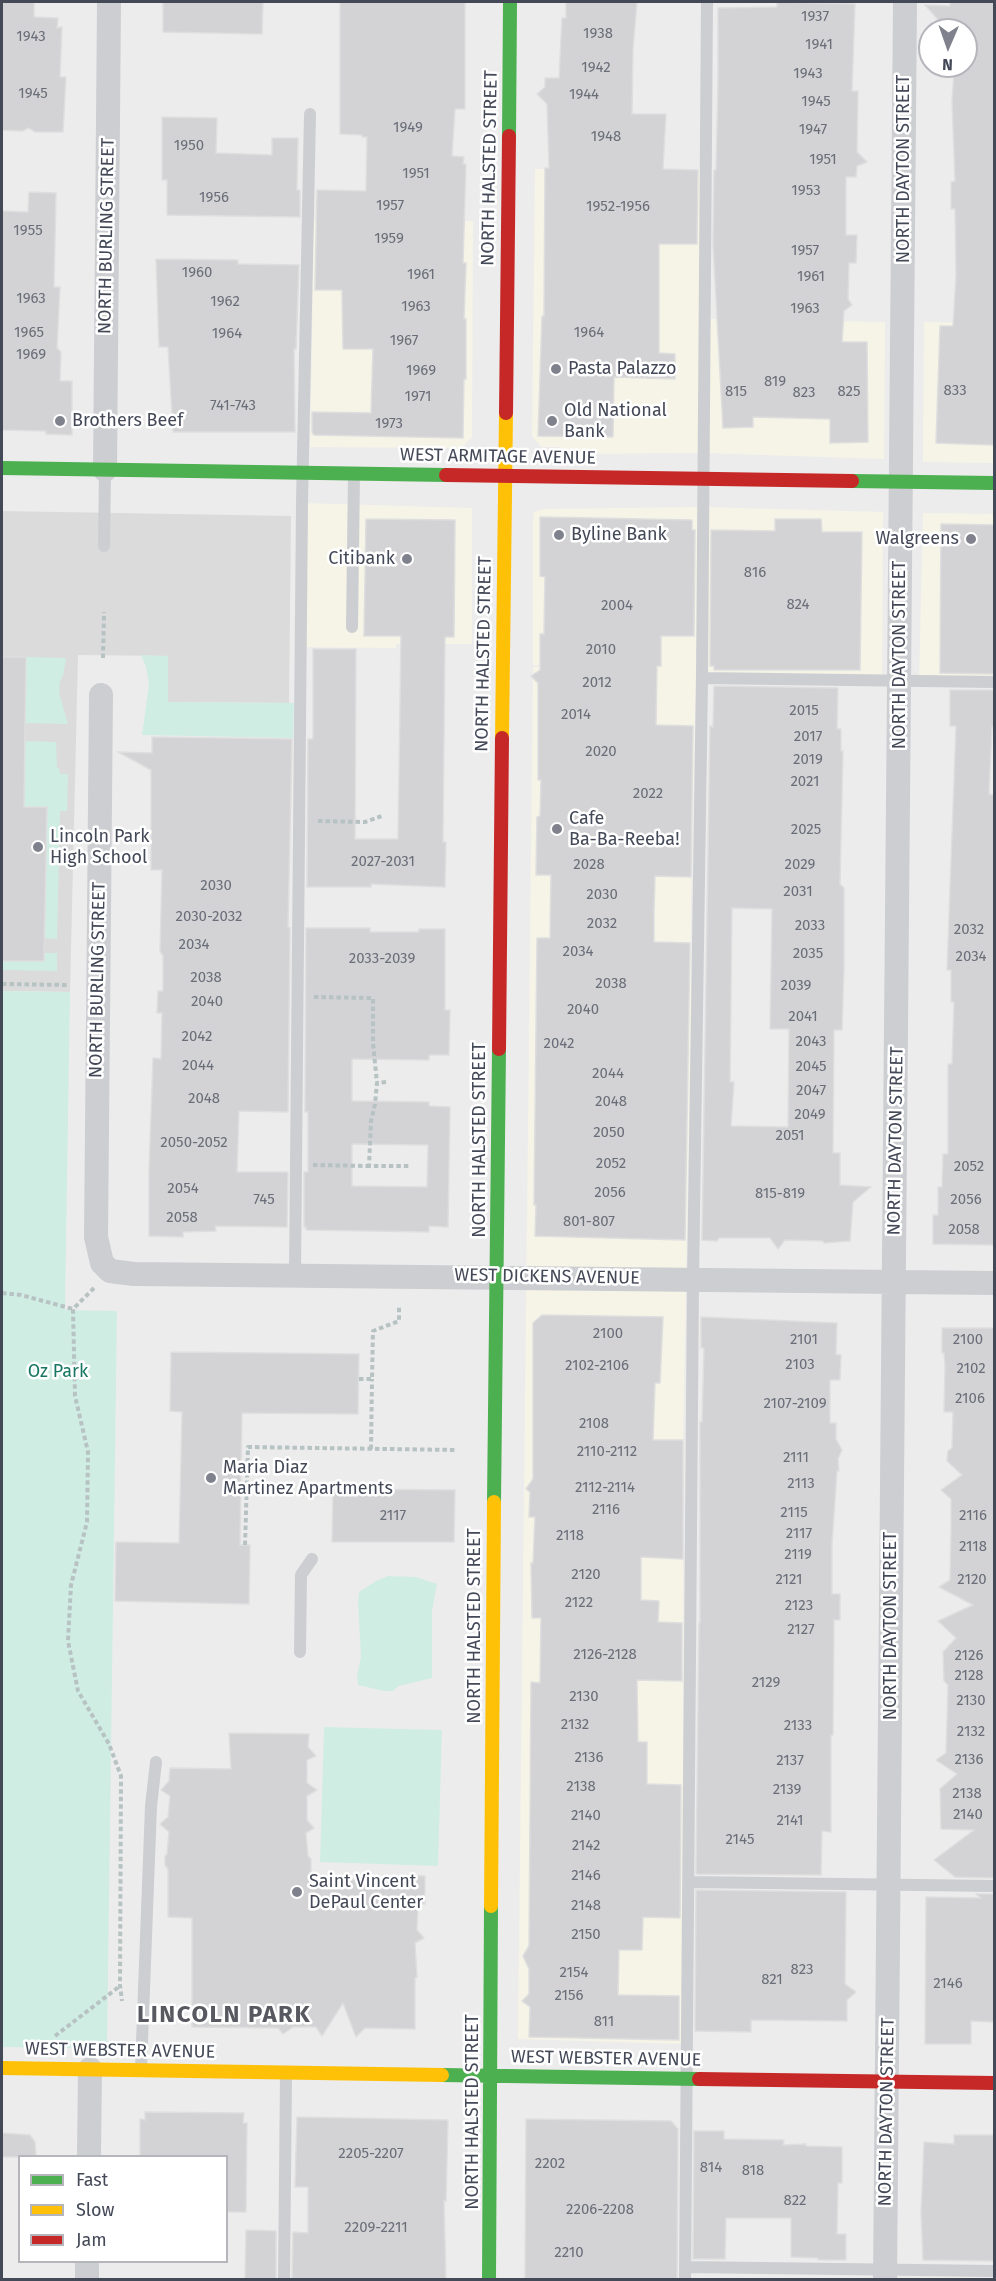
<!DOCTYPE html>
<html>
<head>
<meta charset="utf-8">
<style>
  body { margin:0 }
  #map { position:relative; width:996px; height:2281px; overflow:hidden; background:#edecec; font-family:"Fira Sans",sans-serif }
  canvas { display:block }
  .frame { position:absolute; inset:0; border:3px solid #444958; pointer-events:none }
  .legend { position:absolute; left:18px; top:2155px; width:210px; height:108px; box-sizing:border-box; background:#fff; border:2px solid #b4b6bc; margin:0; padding:8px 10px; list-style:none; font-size:18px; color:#444958 }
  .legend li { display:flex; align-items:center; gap:12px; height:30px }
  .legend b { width:30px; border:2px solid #b4b6bc }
  .north { position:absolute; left:918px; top:18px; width:60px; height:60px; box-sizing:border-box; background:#fff; border:2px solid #b4b6bc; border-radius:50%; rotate:182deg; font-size:16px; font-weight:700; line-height:24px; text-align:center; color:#444958 }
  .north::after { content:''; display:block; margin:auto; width:21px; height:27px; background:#7f828c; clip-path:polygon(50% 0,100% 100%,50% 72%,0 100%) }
</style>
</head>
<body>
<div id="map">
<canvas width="996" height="2281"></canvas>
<div class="frame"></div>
<ul class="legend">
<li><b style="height:8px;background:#4caf50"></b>Fast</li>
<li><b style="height:8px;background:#ffc107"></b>Slow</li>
<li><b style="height:8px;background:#c62828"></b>Jam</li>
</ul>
<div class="north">N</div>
</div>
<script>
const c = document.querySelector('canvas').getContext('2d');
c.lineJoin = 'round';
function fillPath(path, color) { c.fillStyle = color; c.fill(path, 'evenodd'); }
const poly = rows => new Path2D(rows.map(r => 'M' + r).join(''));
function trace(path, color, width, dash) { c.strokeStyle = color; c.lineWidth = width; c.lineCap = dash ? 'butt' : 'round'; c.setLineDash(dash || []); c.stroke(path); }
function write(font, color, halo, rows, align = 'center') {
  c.font = font + ' "Fira Sans",sans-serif'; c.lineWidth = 5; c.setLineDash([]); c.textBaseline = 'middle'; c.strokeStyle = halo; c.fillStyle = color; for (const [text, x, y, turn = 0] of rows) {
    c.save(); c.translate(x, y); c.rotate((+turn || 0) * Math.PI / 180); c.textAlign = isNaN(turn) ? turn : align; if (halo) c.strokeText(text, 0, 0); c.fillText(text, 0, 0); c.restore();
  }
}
fillPath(poly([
  [535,169,706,170,705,319,885,322,884,459,704,453,581,454,559,447,541,447,532,436],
  [314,220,473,221,472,437,462,448,310,447],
  [924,322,994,323,994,463,923,462],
  [302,503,472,508,472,644,396,644,396,648,302,647],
  [704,507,883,512,882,680,702,678,702,540,696,669,691,899,691,1009,683,1445,684,2044,518,2039,533,667,584,667,533,665,533,519,534,512,544,509],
  [923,513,994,514,994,682,919,681]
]), '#f5f4e6');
fillPath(poly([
  [2,511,291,516,289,703,167,702,167,656,78,655,70,992,2,991]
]), '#dbdbdc');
fillPath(poly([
  [141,655,168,656,168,702,294,703,293,738,142,735,149,684,146,667],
  [26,657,66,658,63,676,60,681,59,693,68,724,25,723],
  [25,741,56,742,57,768,59,768,60,774,68,774,67,811,60,811,57,939,45,938,47,807,24,807],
  [44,953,57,953,57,971,2,970,2,961,44,961],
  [2,991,70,992,65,1310,117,1311,107,2049,2,2047],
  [388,1576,416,1577,437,1584,432,1611,432,1678,399,1686,393,1691,384,1691,358,1685,357,1675,361,1657,358,1603,359,1592,376,1581],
  [324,1727,442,1730,438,1866,320,1862]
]), '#d0ede3');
const building = poly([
  [2,2,34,2,34,17,58,18,57,28,62,27,60,77,66,77,63,132,35,132,29,128,22,131,2,130,2,2],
  [163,2,263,2,262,34,163,32,163,2],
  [340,2,465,2,465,109,455,109,452,156,464,157,463,164,466,164,463,263,466,263,464,319,466,319,466,379,464,379,463,438,314,435,312,432,312,412,371,413,373,349,343,349,342,290,315,290,317,190,366,191,367,137,362,137,362,135,340,134,340,2],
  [566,2,637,2,633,49,632,114,666,114,663,169,698,170,697,244,659,244,659,353,675,354,675,379,614,377,613,437,538,436,542,316,544,316,545,168,549,168,547,104,537,94,545,87,545,78,559,78,562,18,566,18,566,2],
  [777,2,855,4,852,91,858,91,857,152,867,162,857,166,856,177,846,177,846,235,857,235,856,263,849,263,848,299,852,305,844,311,842,342,867,342,868,442,830,443,830,419,753,417,753,427,723,428,713,244,714,170,716,170,718,84,718,8,777,7,777,2],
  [950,2,994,2,994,445,936,443,940,326,953,326,956,275,955,209,951,209,951,182,955,181,952,102,954,71,952,66,966,66,966,30,941,30,941,23,925,5,950,6,950,2],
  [162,117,217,118,216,153,272,155,272,138,298,138,297,185,297,190,300,190,300,217,167,215,167,180,162,180,162,117],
  [29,192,56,193,54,287,60,287,57,348,61,352,60,381,72,381,72,435,46,434,46,431,2,430,2,211,28,212,29,192],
  [156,259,238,260,238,264,299,265,296,349,294,349,295,432,173,432,168,347,159,347,156,259],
  [540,517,692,520,692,530,695,530,694,636,661,636,661,666,657,666,656,725,693,726,691,877,655,876,654,911,654,942,690,943,685,1240,535,1236,536,1205,534,1205,537,938,550,938,551,875,536,875,537,817,540,816,541,780,538,780,538,683,531,676,540,670,540,634,544,634,545,577,540,576,540,517],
  [366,519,455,520,454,637,445,637,443,842,446,842,445,887,371,884,371,887,307,887,308,739,313,739,313,649,356,649,355,839,398,839,401,636,364,636,366,519],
  [775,519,821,519,822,532,862,532,860,670,714,670,714,666,710,666,711,530,775,531,775,519],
  [941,524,994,525,994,674,940,673,941,524],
  [2,657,26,657,24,807,47,807,44,961,2,961,2,657],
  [714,686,838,688,837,729,841,729,841,751,843,751,840,884,844,888,844,969,842,1030,834,1030,833,1153,840,1153,840,1185,871,1187,853,1202,850,1241,824,1243,823,1241,785,1240,778,1249,770,1238,719,1238,717,1241,702,1240,710,726,713,727,714,686],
  [732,908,772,909,770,1029,789,1029,788,1127,731,1126,734,1082,730,1082,732,908],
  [950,690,994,690,994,727,992,727,989,794,994,795,994,1245,933,1244,933,1215,938,1215,938,1187,942,1187,943,1154,948,1154,948,1064,952,1064,954,1002,951,1002,951,970,947,970,956,726,950,726,950,690],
  [152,737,292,739,288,927,290,928,288,1112,239,1111,237,1172,288,1172,287,1227,215,1226,216,1231,183,1232,183,1237,149,1236,149,1170,153,1058,161,1059,162,1013,157,1013,158,991,163,991,163,956,160,951,162,870,151,870,151,770,118,752,152,753,152,737],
  [306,928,370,928,370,932,419,932,419,929,445,929,445,1010,450,1010,449,1055,429,1055,429,1060,352,1059,352,1101,429,1102,429,1106,450,1107,448,1227,429,1226,429,1232,306,1230,306,1227,304,1227,304,1172,308,1172,308,1112,305,1112,306,928],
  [352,1144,428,1145,427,1187,352,1186,352,1144],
  [542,1315,663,1317,660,1383,655,1383,653,1440,683,1440,683,1559,641,1557,641,1600,659,1601,658,1622,682,1623,682,1681,637,1680,638,1742,647,1742,647,1784,681,1785,680,1918,643,1917,642,1950,619,1950,618,1995,679,1996,679,2040,529,2037,530,2007,522,2001,529,1994,529,1969,523,1956,529,1946,531,1682,540,1683,541,1618,532,1618,531,1563,533,1563,535,1517,529,1517,530,1492,526,1489,533,1479,533,1323,542,1315],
  [701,1317,837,1323,836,1354,841,1355,840,1380,830,1380,830,1423,836,1423,836,1439,842,1450,838,1459,839,1471,837,1471,832,1544,832,1594,840,1594,840,1620,834,1620,833,1735,831,1735,831,1832,822,1831,821,1875,696,1874,699,1623,700,1623,700,1422,702,1422,704,1348,701,1348,701,1317],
  [942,1328,994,1328,994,1878,955,1877,934,1860,974,1830,941,1829,940,1789,957,1774,936,1760,946,1753,948,1685,944,1681,943,1652,956,1638,938,1621,973,1605,939,1587,950,1580,951,1531,951,1499,941,1490,962,1475,947,1461,948,1451,952,1448,953,1412,944,1412,945,1368,944,1353,942,1353,942,1328],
  [171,1352,359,1354,358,1414,242,1413,240,1545,250,1545,249,1604,115,1601,116,1542,179,1543,182,1412,170,1411,171,1352],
  [333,1489,455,1490,454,1542,332,1542,333,1489],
  [229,1733,309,1734,308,1747,316,1756,307,1760,307,1783,317,1790,307,1796,307,1820,314,1828,306,1833,308,1856,311,1859,311,1880,401,1879,402,1875,425,1876,425,1904,418,1904,417,1930,424,1938,415,1943,417,1977,415,1978,415,2029,365,2028,356,2037,343,2003,322,2036,316,2027,293,2027,283,2034,278,2028,192,2027,192,1918,168,1917,168,1869,165,1865,165,1856,167,1854,169,1832,160,1824,168,1817,170,1796,161,1790,169,1781,170,1768,231,1769,229,1733],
  [696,1890,846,1892,845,1984,856,1992,847,2000,847,2021,751,2020,751,2032,695,2031,696,1890],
  [976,1894,994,1894,994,2022,971,2021,971,2044,925,2044,926,1897,981,1898,976,1894],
  [145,2112,244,2113,243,2123,247,2123,246,2212,226,2212,226,2157,140,2157,140,2119,145,2120,145,2112],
  [297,2117,448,2120,446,2201,444,2201,446,2280,292,2280,293,2232,308,2233,308,2187,295,2187,297,2117],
  [526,2119,671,2121,678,2129,677,2280,525,2280,526,2119],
  [694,2131,724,2131,724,2139,784,2140,783,2145,806,2144,806,2146,842,2147,842,2183,838,2183,837,2234,846,2234,846,2260,818,2260,818,2258,791,2257,791,2218,726,2218,725,2259,693,2259,694,2131],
  [2,2133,30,2135,35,2142,36,2157,2,2157,2,2133],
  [954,2135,994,2135,994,2261,923,2260,921,2213,924,2142,954,2144,954,2135],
  [246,2230,276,2231,276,2280,245,2280,246,2230]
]);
fillPath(building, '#d3d3d5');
trace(building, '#dededf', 1.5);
trace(poly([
  [103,658,104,612],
  [318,821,365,822,382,816],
  [2,984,69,985],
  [314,997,373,998,373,1043,377,1083],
  [386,1082,377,1083,375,1104,371,1121,369,1166,409,1166],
  [313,1165,369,1166],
  [94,1288,73,1309,75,1396,88,1452,87,1522,71,1585,68,1641,78,1691,109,1744,121,1776,120,1985,122,2001],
  [2,1293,21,1295,73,1309],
  [359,1379,372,1379,373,1331,399,1321,399,1305],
  [371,1449,372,1379],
  [245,1545,248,1447,457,1450],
  [55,2036,120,1986]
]), '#b7c2c2', 4, [4.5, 3]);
trace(poly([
  [104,546,105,471],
  [352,627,354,474],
  [702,678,994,682],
  [295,1275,302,503,310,114],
  [300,1652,301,1575,312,1559],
  [689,1882,994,1886],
  [141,2068,151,1806,156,1762],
  [685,2267,994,2271],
  [284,2280,286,2074],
  [685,2280,693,1279,702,678,707,2]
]), '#cdced2', 12);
trace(poly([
  [105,470,109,2],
  [101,695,96,1237,102,1263,110,1271,134,1274,994,1283],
  [89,2156,90,2069],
  [87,2280,87,2262],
  [885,2280,905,2]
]), '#cdced2', 24);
trace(poly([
  [509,136,510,2],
  [2,468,446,475],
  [852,481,994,483],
  [494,1502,499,1049],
  [442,2075,699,2079],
  [489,2280,491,1906]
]), '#4caf50', 14);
trace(poly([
  [502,738,506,413],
  [491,1906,494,1502],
  [2,2068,442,2075]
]), '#ffc107', 14);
trace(poly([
  [506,413,509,136],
  [446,475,852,481],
  [499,1049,502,738],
  [699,2079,994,2083]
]), '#c62828', 14);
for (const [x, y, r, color] of [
  [556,369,6,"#7f828c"],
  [60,421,6,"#7f828c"],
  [552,421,6,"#7f828c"],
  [559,535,6,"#7f828c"],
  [971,539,6,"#7f828c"],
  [407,559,6,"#7f828c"],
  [557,829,6,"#7f828c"],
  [38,847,6,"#7f828c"],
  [211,1478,6,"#7f828c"],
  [297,1892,6,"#7f828c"]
]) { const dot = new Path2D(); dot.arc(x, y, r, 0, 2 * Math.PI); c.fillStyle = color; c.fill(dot); trace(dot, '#fff', 2); }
write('15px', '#6a6e79', null, [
  ["1937",815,17],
  ["1938",598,34],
  ["1943",31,37],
  ["1941",819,45],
  ["1942",596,68],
  ["1943",808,74],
  ["1945",33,94],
  ["1944",584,95],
  ["1945",816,102],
  ["1949",408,128],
  ["1947",813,130],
  ["1948",606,137],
  ["1950",189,146],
  ["1951",823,160],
  ["1951",416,174],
  ["1953",806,191],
  ["1956",214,198],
  ["1957",390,206],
  ["1952-1956",618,207],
  ["1955",28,231],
  ["1959",389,239],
  ["1957",805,251],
  ["1960",197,273],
  ["1961",421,275],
  ["1961",811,277],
  ["1963",31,299],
  ["1962",225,302],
  ["1963",416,307],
  ["1963",805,309],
  ["1965",29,333],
  ["1964",589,333],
  ["1964",227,334],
  ["1967",404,341],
  ["1969",31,355],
  ["1969",421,371],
  ["819",775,382],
  ["833",955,391],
  ["815",736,392],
  ["825",849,392],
  ["823",804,393],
  ["1971",418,397],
  ["741-743",233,406],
  ["1973",389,424],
  ["816",755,573],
  ["824",798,605],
  ["2004",617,606],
  ["2010",601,650],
  ["2012",597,683],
  ["2015",804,711],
  ["2014",576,715],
  ["2017",808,737],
  ["2020",601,752],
  ["2019",808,760],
  ["2021",805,782],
  ["2022",648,794],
  ["2025",806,830],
  ["2027-2031",383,862],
  ["2028",589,865],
  ["2029",800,865],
  ["2030",216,886],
  ["2031",798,892],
  ["2030",602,895],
  ["2030-2032",209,917],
  ["2032",602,924],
  ["2033",810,926],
  ["2032",969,930],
  ["2034",194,945],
  ["2034",578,952],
  ["2035",808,954],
  ["2034",971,957],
  ["2033-2039",382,959],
  ["2038",206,978],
  ["2038",611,984],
  ["2039",796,986],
  ["2040",207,1002],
  ["2040",583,1010],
  ["2041",803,1017],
  ["2042",197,1037],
  ["2043",811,1042],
  ["2042",559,1044],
  ["2044",198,1066],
  ["2045",811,1067],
  ["2044",608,1074],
  ["2047",811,1091],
  ["2048",204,1099],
  ["2048",611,1102],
  ["2049",810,1115],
  ["2050",609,1133],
  ["2051",790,1136],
  ["2050-2052",194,1143],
  ["2052",611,1164],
  ["2052",969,1167],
  ["2054",183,1189],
  ["2056",610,1193],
  ["815-819",780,1194],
  ["745",264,1200],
  ["2056",966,1200],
  ["2058",182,1218],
  ["801-807",589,1222],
  ["2058",964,1230],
  ["2100",608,1334],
  ["2101",804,1340],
  ["2100",968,1340],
  ["2103",800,1365],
  ["2102-2106",597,1366],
  ["2102",971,1369],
  ["2106",970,1399],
  ["2107-2109",795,1404],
  ["2108",594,1424],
  ["2110-2112",607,1452],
  ["2111",796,1458],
  ["2113",801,1484],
  ["2112-2114",605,1488],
  ["2116",606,1510],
  ["2115",794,1513],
  ["2117",393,1516],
  ["2116",973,1516],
  ["2117",799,1534],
  ["2118",570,1536],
  ["2118",973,1547],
  ["2119",798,1555],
  ["2120",586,1575],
  ["2121",789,1580],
  ["2120",972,1580],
  ["2122",579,1603],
  ["2123",799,1606],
  ["2127",801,1630],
  ["2126-2128",605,1655],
  ["2126",969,1656],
  ["2128",969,1676],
  ["2129",766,1683],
  ["2130",584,1697],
  ["2130",971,1701],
  ["2132",575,1725],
  ["2133",798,1726],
  ["2132",971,1732],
  ["2136",589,1758],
  ["2136",969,1760],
  ["2137",790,1761],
  ["2138",581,1787],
  ["2139",787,1790],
  ["2138",967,1794],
  ["2140",968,1815],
  ["2140",586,1816],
  ["2141",790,1821],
  ["2145",740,1840],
  ["2142",586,1846],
  ["2146",586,1876],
  ["2148",586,1906],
  ["2150",586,1935],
  ["823",802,1970],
  ["2154",574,1973],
  ["821",772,1980],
  ["2146",948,1984],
  ["2156",569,1996],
  ["811",604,2022],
  ["2205-2207",371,2154],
  ["2202",550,2164],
  ["814",711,2168],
  ["818",753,2171],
  ["822",795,2201],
  ["2206-2208",600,2210],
  ["2209-2211",376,2228],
  ["2210",569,2253]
]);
write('18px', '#444958', '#fff', [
  ["NORTH HALSTED STREET",490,168,-89],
  ["NORTH DAYTON STREET",904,169,-90],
  ["NORTH BURLING STREET",107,236,-89],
  ["WEST ARMITAGE AVENUE",498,457,1],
  ["NORTH HALSTED STREET",484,654,-89],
  ["NORTH DAYTON STREET",900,655,-90],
  ["NORTH BURLING STREET",98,980,-89],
  ["NORTH HALSTED STREET",480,1140,-90],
  ["NORTH DAYTON STREET",896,1141,-89],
  ["WEST DICKENS AVENUE",547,1277,1],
  ["NORTH HALSTED STREET",475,1626,-90],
  ["NORTH DAYTON STREET",891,1626,-90],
  ["WEST WEBSTER AVENUE",120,2051,1],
  ["WEST WEBSTER AVENUE",606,2059,1],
  ["NORTH HALSTED STREET",473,2112,-90],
  ["NORTH DAYTON STREET",887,2112,-89]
]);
write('18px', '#444958', '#fff', [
  ["Pasta Palazzo",568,369],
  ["Old National",564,411],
  ["Bank",564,432],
  ["Brothers Beef",72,421],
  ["Byline Bank",571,535],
  ["Walgreens",959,539,"right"],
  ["Citibank",395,559,"right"],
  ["Cafe",569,819],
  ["Ba-Ba-Reeba!",569,840],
  ["Lincoln Park",50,837],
  ["High School",50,858],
  ["Maria Diaz",223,1468],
  ["Martinez Apartments",223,1489],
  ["Saint Vincent",309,1882],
  ["DePaul Center",309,1903]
], 'left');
write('18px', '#177762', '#fff', [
  ["Oz Park",58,1372]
]);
c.letterSpacing = '1.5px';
write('bold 24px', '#585960', '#fff', [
  ["LINCOLN PARK",224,2015]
]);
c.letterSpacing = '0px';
</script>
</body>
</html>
